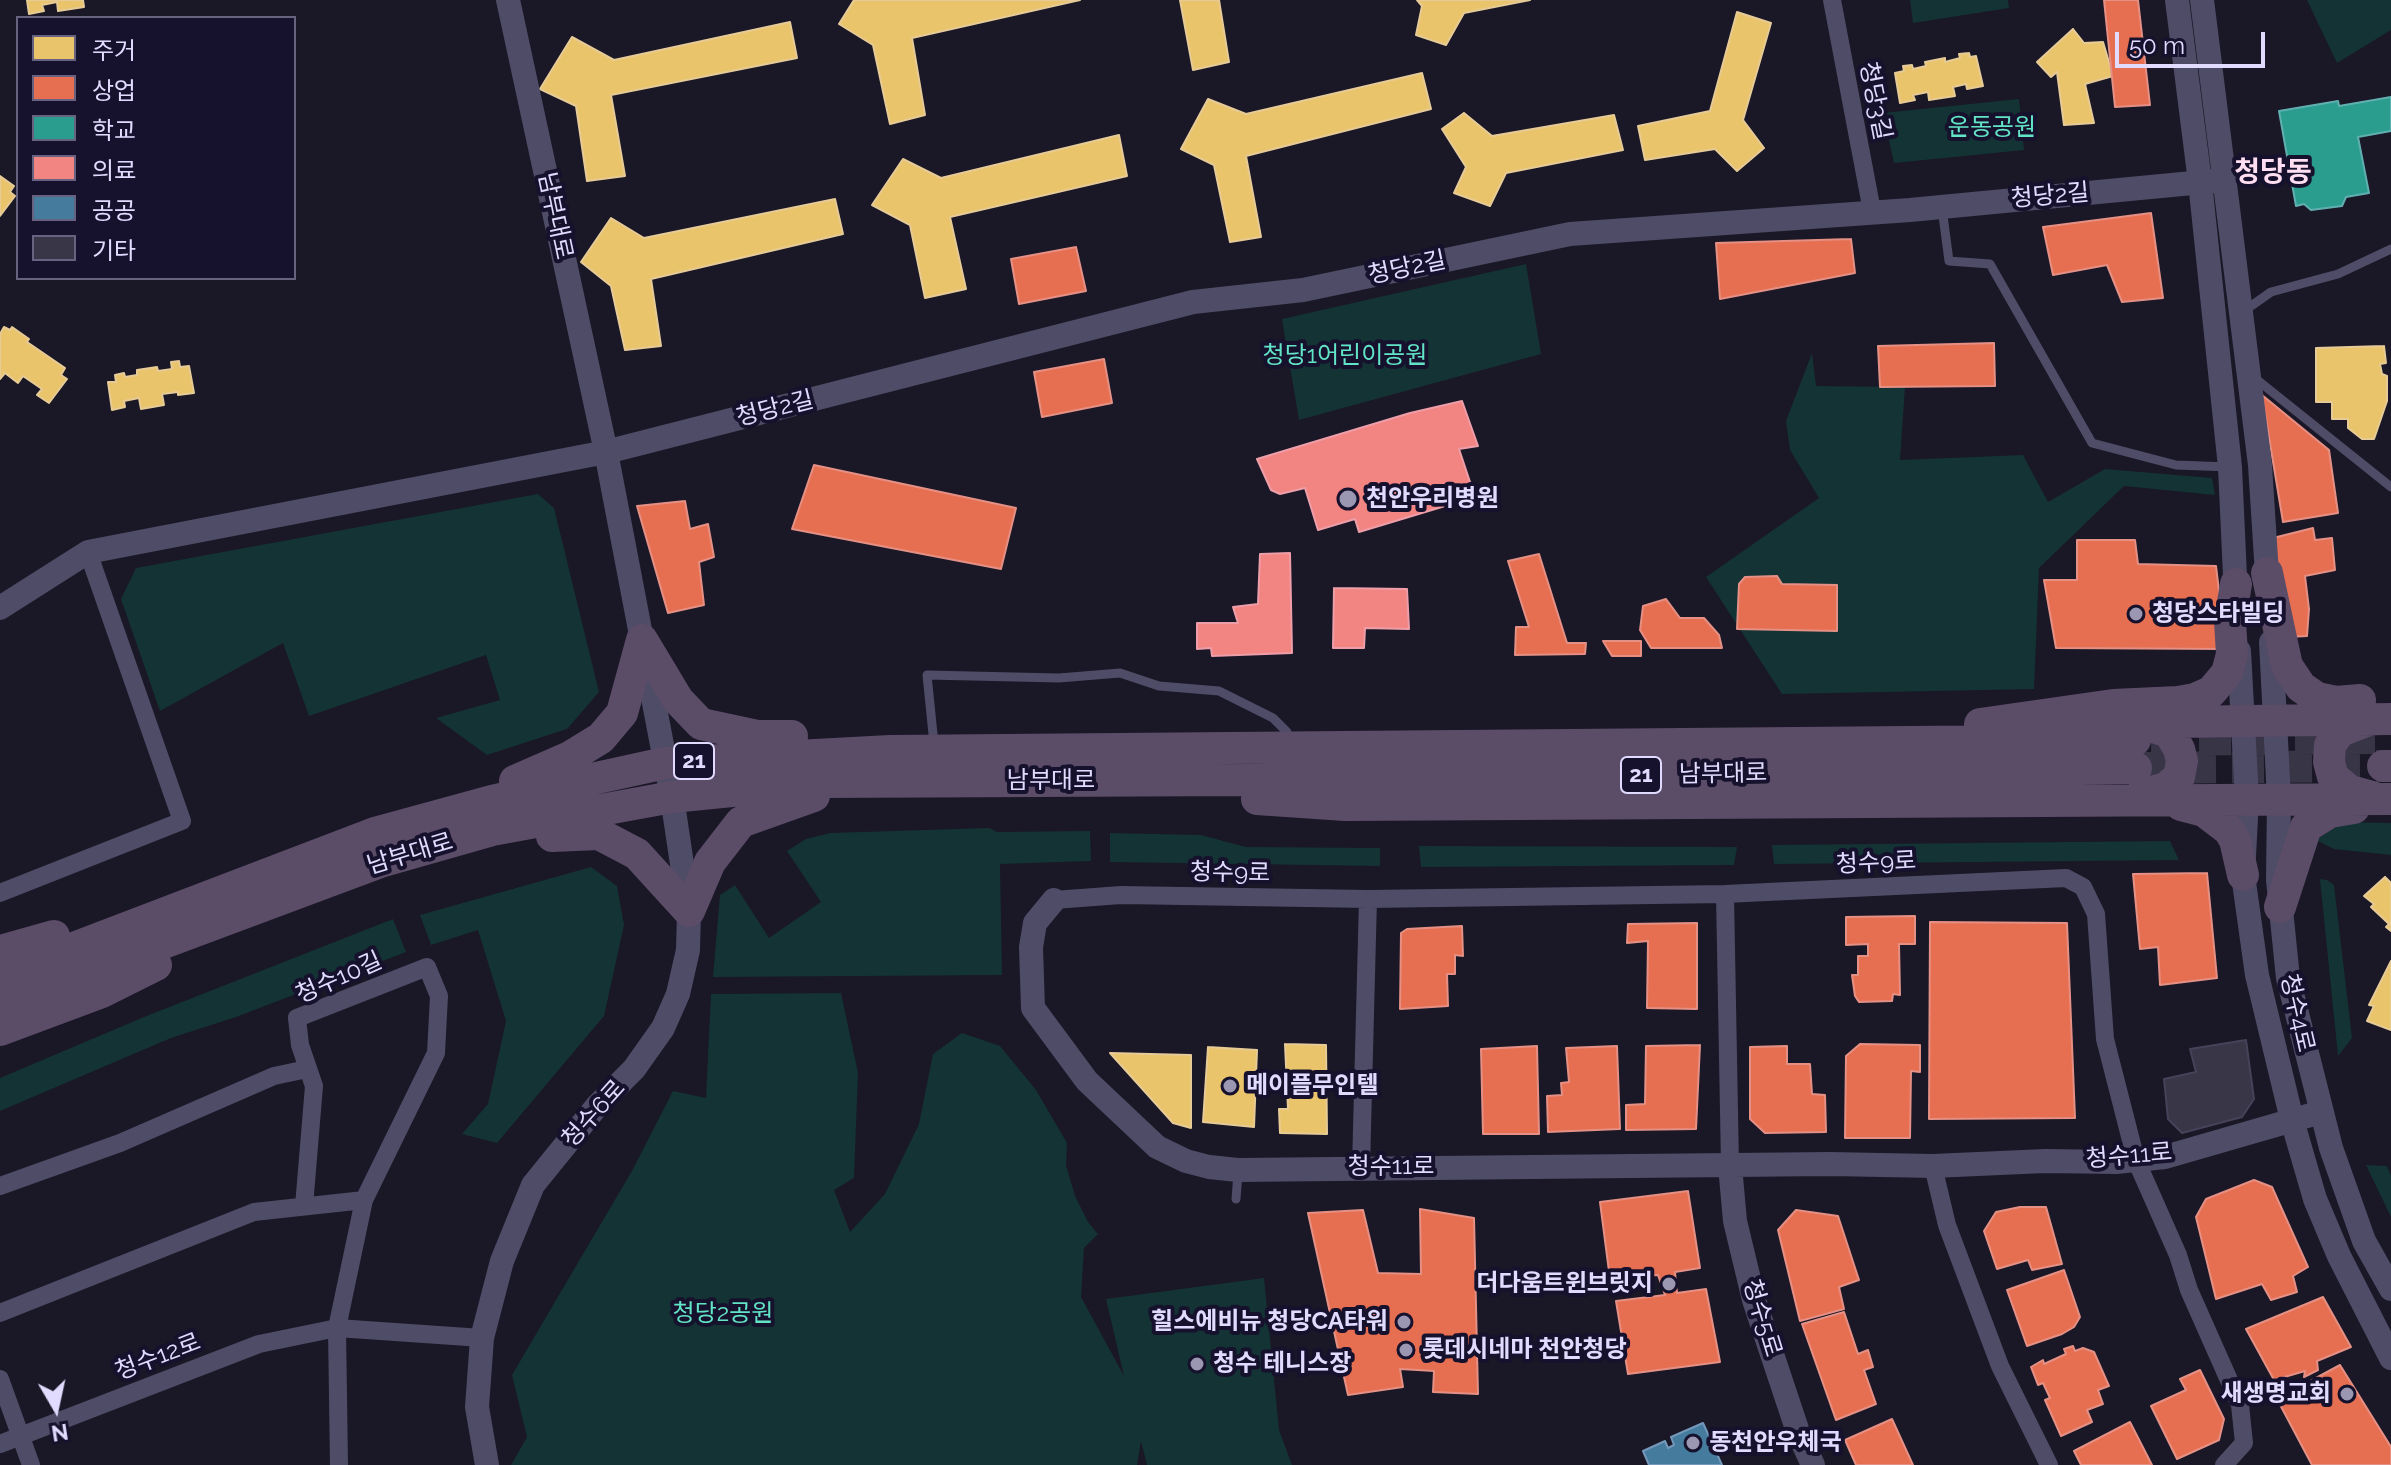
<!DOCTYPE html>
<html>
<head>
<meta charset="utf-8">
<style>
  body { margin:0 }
  #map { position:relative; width:2391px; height:1465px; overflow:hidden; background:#1a1726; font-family:Raleway,"Noto Sans KR",sans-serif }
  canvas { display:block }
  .legend { position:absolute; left:16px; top:16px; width:280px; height:264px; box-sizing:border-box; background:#16112c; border:2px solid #676280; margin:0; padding:10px 14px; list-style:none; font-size:24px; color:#e1dcff }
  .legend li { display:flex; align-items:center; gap:16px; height:40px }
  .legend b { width:40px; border:2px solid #676280 }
  .north { position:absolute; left:16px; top:1369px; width:80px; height:80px; -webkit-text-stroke:6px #16112c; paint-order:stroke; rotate:171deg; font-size:22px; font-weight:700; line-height:32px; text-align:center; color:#e1dcff }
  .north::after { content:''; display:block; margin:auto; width:28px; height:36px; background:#e1dcff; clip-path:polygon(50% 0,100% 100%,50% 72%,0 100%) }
  .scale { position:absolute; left:2115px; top:32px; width:150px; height:36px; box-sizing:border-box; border:4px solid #e1dcff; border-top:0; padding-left:10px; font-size:24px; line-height:28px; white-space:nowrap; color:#e1dcff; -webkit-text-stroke:6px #16112c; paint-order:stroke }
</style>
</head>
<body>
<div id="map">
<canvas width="2391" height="1465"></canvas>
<ul class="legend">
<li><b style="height:22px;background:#e9c46a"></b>주거</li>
<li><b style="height:22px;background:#e76f51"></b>상업</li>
<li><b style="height:22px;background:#2a9d8f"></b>학교</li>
<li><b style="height:22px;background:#f28482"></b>의료</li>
<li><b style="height:22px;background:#457b9d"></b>공공</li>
<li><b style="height:22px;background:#393647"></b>기타</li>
</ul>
<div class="north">N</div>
<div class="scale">50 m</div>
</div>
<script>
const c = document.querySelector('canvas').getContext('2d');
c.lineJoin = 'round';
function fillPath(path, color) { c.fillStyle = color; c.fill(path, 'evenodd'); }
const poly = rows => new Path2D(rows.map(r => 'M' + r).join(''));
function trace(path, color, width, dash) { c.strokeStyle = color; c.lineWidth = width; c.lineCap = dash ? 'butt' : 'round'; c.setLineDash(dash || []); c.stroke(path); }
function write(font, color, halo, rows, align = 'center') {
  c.font = font + ' Raleway,"Noto Sans KR",sans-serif'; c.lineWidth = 8; c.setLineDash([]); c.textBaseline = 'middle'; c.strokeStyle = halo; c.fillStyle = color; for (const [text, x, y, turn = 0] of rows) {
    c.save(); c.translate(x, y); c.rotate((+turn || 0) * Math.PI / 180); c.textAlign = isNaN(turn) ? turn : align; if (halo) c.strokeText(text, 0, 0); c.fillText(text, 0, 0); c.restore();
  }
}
fillPath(poly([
  [1910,0,2008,0,2009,8,1913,23],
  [2307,0,2391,0,2391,30,2337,63],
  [2019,99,2024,150,1894,163,1883,113],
  [1526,264,1541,354,1299,420,1282,319],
  [1812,353,1816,386,1905,387,1900,460,2023,455,2048,502,2105,469,2212,478,2215,495,2124,486,2039,568,2034,689,1782,694,1706,577,1819,498,1790,450,1786,421],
  [538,494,554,508,599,692,567,729,487,755,436,718,500,700,486,655,309,716,283,643,160,711,121,599,136,568],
  [2343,822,2391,823,2391,855,2334,849,2316,840],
  [989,828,997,832,1090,831,1091,861,1000,864,1002,975,713,977,720,895,735,885,769,938,821,902,787,851,806,839,830,833],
  [1110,833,1201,835,1246,847,1380,848,1380,866,1110,862],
  [2170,841,2179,860,1774,864,1772,845],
  [1419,846,1737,847,1734,865,1421,867],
  [591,867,617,886,624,925,604,1016,497,1143,462,1134,488,1104,506,1021,478,930,431,945,420,915],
  [2320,879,2327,880,2334,885,2352,1038,2338,1056],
  [393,919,406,952,236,1017,171,1038,0,1111,0,1078,144,1017],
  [841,993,858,1073,854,1178,834,1190,850,1232,885,1194,919,1124,933,1054,962,1033,1000,1046,1036,1090,1067,1143,1066,1165,1075,1196,1088,1222,1098,1234,1084,1248,1081,1297,1124,1376,1106,1299,1264,1278,1279,1430,1292,1465,1147,1465,1141,1441,1137,1465,511,1465,527,1437,512,1375,633,1169,673,1091,706,1098,711,994],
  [2366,1165,2387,1166,2391,1176,2391,1217]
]), '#143334');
const homes = poly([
  [27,0,83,0,84,7,58,11,57,2,42,5,44,11,29,14,27,0],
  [854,0,1080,0,912,38,925,115,890,124,873,45,839,24,854,0],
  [1180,0,1219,0,1229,62,1193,70,1180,0],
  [1417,0,1530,0,1464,13,1446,45,1416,35,1422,6,1417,0],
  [1737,12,1771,23,1743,120,1764,148,1737,171,1715,149,1645,160,1638,126,1710,111,1737,12],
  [790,22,797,58,611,95,625,176,587,181,576,106,540,89,572,37,614,60,790,22],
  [2073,29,2084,43,2103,42,2113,76,2085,84,2094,123,2064,125,2057,72,2051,77,2037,62,2073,29],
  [1969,53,1970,57,1976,56,1983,86,1967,89,1966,84,1953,87,1955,96,1929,100,1928,92,1913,95,1915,100,1900,103,1895,73,1904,71,1903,66,1912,65,1913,69,1926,66,1925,62,1945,58,1945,62,1960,58,1959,54,1969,53],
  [1422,73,1431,109,1246,156,1261,237,1230,242,1214,165,1181,149,1208,99,1246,114,1422,73],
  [1464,113,1492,136,1614,115,1623,150,1506,173,1490,206,1454,193,1466,167,1442,129,1464,113],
  [1119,135,1127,176,950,217,966,289,925,298,910,225,872,205,903,159,941,178,1119,135],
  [0,176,14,186,10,192,15,196,0,216,0,176],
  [835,199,843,234,651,279,661,346,625,350,611,286,581,262,611,218,644,238,835,199],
  [4,327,10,330,12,327,29,339,27,342,65,368,61,375,67,379,49,403,37,395,42,389,23,376,18,383,5,373,0,379,0,334,4,327],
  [2384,346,2386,363,2380,364,2382,374,2387,376,2387,401,2374,439,2362,439,2348,428,2348,419,2332,419,2332,402,2316,402,2316,348,2384,346],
  [179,361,180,367,189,366,194,393,178,395,178,392,162,394,164,405,141,409,139,398,124,401,125,407,112,410,108,382,116,382,115,375,124,373,125,377,137,375,137,370,157,367,158,371,172,369,171,362,179,361],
  [2385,877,2391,883,2391,931,2386,927,2389,924,2371,907,2374,904,2364,896,2385,877],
  [2391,961,2391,1030,2367,1021,2374,1006,2369,1005,2391,961],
  [1285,1044,1326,1045,1327,1134,1280,1133,1279,1109,1288,1109,1285,1044],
  [1208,1047,1257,1050,1254,1127,1203,1122,1208,1047],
  [1110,1053,1191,1055,1191,1128,1173,1123,1110,1053]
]);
fillPath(homes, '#e9c46a');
trace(homes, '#e7cb97', 2);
const shops = poly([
  [2104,0,2138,0,2150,105,2115,107,2104,0],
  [2151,213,2163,298,2122,302,2107,265,2053,275,2043,227,2151,213],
  [1851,239,1855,273,1720,299,1716,243,1851,239],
  [1076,247,1086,291,1019,304,1011,259,1076,247],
  [1994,343,1995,386,1880,387,1878,346,1994,343],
  [1104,359,1112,403,1042,417,1034,372,1104,359],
  [2262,395,2329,450,2338,513,2283,522,2262,395],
  [814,465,1016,508,1001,569,792,529,814,465],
  [685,501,690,529,708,524,714,557,699,562,704,605,668,613,637,506,685,501],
  [2313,528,2315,540,2332,538,2335,570,2305,576,2309,609,2307,636,2288,637,2273,538,2313,528],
  [2077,540,2135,540,2138,564,2216,566,2226,649,2056,648,2044,580,2077,580,2077,540],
  [1539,554,1567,643,1586,643,1585,654,1515,655,1516,627,1529,627,1508,561,1539,554],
  [1777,576,1782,584,1837,585,1837,631,1737,629,1739,584,1745,577,1777,576],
  [1666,599,1680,618,1704,618,1719,635,1722,648,1651,648,1640,630,1643,606,1666,599],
  [1603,641,1641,641,1641,656,1612,656,1603,641],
  [2207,873,2217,978,2160,985,2158,947,2140,949,2133,874,2207,873],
  [1915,916,1915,944,1899,944,1900,995,1893,994,1892,1001,1859,1002,1855,996,1852,975,1858,975,1858,956,1868,956,1868,944,1846,945,1846,917,1915,916],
  [1930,922,2067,923,2075,1118,1929,1119,1930,922],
  [1697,923,1697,1009,1647,1008,1648,941,1627,943,1628,924,1697,923],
  [1462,926,1463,956,1455,955,1455,974,1447,974,1448,1006,1400,1009,1401,933,1407,929,1462,926],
  [1860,1044,1920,1045,1920,1072,1911,1071,1910,1138,1845,1138,1846,1056,1860,1044],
  [1700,1045,1696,1129,1626,1130,1626,1105,1645,1104,1646,1046,1700,1045],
  [1537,1046,1539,1134,1483,1134,1481,1049,1537,1046],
  [1617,1046,1620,1129,1548,1132,1547,1096,1562,1095,1561,1083,1569,1082,1566,1048,1617,1046],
  [1787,1046,1787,1064,1810,1064,1812,1094,1825,1095,1826,1132,1765,1133,1750,1119,1750,1047,1787,1046],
  [2254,1180,2272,1187,2308,1267,2293,1276,2297,1292,2271,1300,2262,1284,2216,1299,2196,1217,2206,1199,2254,1180],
  [1688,1191,1700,1268,1675,1272,1677,1293,1706,1289,1720,1362,1628,1374,1616,1301,1665,1295,1658,1275,1610,1279,1600,1202,1688,1191],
  [2020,1207,2046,1207,2062,1264,2032,1270,2028,1260,1997,1269,1984,1231,1996,1212,2020,1207],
  [1420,1209,1474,1218,1478,1394,1433,1392,1434,1371,1400,1369,1403,1387,1348,1395,1308,1213,1363,1210,1378,1273,1421,1274,1420,1209],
  [1796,1210,1838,1216,1859,1280,1839,1287,1844,1309,1800,1321,1778,1230,1796,1210],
  [2064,1270,2080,1317,2074,1327,2062,1334,2027,1346,2007,1290,2064,1270],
  [2323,1297,2351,1347,2317,1361,2318,1370,2304,1377,2305,1371,2274,1380,2246,1329,2323,1297],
  [1844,1312,1858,1354,1868,1350,1873,1367,1864,1370,1876,1404,1836,1420,1802,1324,1844,1312],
  [2073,1346,2075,1351,2083,1348,2094,1352,2109,1386,2098,1390,2103,1404,2087,1410,2092,1422,2061,1436,2045,1400,2050,1398,2043,1383,2038,1385,2031,1367,2043,1360,2044,1364,2066,1354,2064,1349,2073,1346],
  [2340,1365,2391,1447,2391,1465,2312,1465,2277,1399,2340,1365],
  [2200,1370,2224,1419,2219,1440,2177,1459,2151,1406,2186,1390,2180,1379,2200,1370],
  [1892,1419,1913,1465,1856,1465,1845,1440,1892,1419],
  [2130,1422,2152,1465,2081,1465,2074,1451,2130,1422]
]);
fillPath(shops, '#e76f51');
trace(shops, '#e59085', 2);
const schools = poly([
  [2391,97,2391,131,2358,137,2369,193,2346,197,2342,206,2311,210,2304,204,2296,206,2279,111,2338,101,2339,106,2391,97]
]);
fillPath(schools, '#2a9d8f');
trace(schools, '#61b0b1', 2);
const health = poly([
  [1462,401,1478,446,1459,449,1475,497,1359,532,1355,519,1318,530,1305,488,1280,494,1271,490,1257,459,1410,413,1462,401],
  [1290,553,1292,653,1212,656,1211,648,1197,649,1197,623,1238,623,1233,607,1258,604,1260,554,1290,553],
  [1334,588,1407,589,1409,629,1365,628,1364,648,1333,648,1334,588]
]);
fillPath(health, '#f28482');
trace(health, '#ed9ea8', 2);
const public = poly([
  [1703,1423,1722,1465,1649,1465,1643,1451,1665,1441,1668,1448,1674,1445,1671,1437,1703,1423]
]);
fillPath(public, '#457b9d');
trace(public, '#7498ba', 2);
const building = poly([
  [2246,1040,2254,1099,2242,1117,2182,1133,2168,1119,2164,1079,2196,1072,2190,1049,2246,1040]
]);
fillPath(building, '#393647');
trace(building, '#474259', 2);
trace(poly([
  [2151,740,2384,738],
  [2136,768,2383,766]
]), '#383547', 32, [32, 16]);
trace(poly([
  [1942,208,1949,261,1990,264,2092,443,2176,465,2230,467],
  [2244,311,2271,292,2338,274,2391,249],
  [2256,379,2391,487],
  [934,744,927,675,1059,678,1120,673,1159,686,1219,691,1273,718,1287,732],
  [1236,1199,1238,1173]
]), '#4e4c67', 9);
trace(poly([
  [1832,0,1872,211],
  [0,893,182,821,88,552],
  [1725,894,1730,1166],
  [1054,900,1121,895,1368,899,1725,894,2066,878,2083,887,2096,914,2105,1039,2136,1160,2178,1255,2189,1290,2240,1405,2244,1443,2224,1465],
  [1933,1166,1947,1225,2000,1366,2049,1465],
  [1361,1167,1368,899],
  [0,1186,120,1143,274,1076,307,1069],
  [304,1206,314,1086,300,1045,297,1018,427,967,439,996,436,1053,364,1200,337,1328,339,1465],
  [0,1313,254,1212,364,1200],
  [0,1379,31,1465],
  [0,1444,259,1344,337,1328,482,1338]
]), '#4e4c67', 18);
trace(poly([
  [2177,0,2200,182,2230,467,2236,598],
  [2202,0,2260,465,2268,590],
  [0,608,88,552,606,452,1193,302,1303,290,1570,234,1910,210,2224,180],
  [2271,642,2279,799,2278,880,2288,978,2331,1148,2364,1241,2391,1289],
  [2239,651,2247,799,2243,875,2257,975,2292,1120,2315,1199,2339,1256,2391,1358],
  [1054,900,1035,923,1031,947,1033,1008,1087,1081,1157,1147,1186,1161,1209,1167,1238,1170,1830,1164,1933,1166,2045,1161,2116,1162,2165,1157,2321,1112],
  [1730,1166,1735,1221,1754,1300,1798,1432,1813,1465],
  [487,1465,477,1407,482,1338,502,1261,533,1185,597,1106,634,1069,663,1028,678,994,688,950,689,911,672,797,606,452,508,0]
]), '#4e4c67', 24);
trace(poly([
  [2267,573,2287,666,2301,687,2317,698,2336,702,2360,700],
  [642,640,678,700,701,724,757,736,792,736],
  [2366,721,2340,731,2330,745,2329,762,2333,777,2350,791,2372,797],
  [2106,723,2391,719],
  [1980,724,2113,705,2178,702,2195,699,2211,692,2227,673,2232,654,2230,621,2236,584],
  [2383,766,2391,766],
  [515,781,570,757,601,738,622,713,642,640],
  [2141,795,2166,788,2179,777,2182,761,2179,749,2169,732,2144,724],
  [1257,799,1345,805,2391,799],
  [2181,805,2204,811,2229,830,2235,840,2243,875],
  [552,836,599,834,637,854,689,911,710,862,741,822,814,796],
  [2280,907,2306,827,2330,812,2354,808],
  [0,951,54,936],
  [0,976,375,833,492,801,665,763,890,751,2135,740],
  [0,1004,383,861,492,830,672,797,822,782,1249,780,2136,768],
  [0,1030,102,992,156,965]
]), '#5b4c68', 32);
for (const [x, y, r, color] of [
  [1348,499,10,"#9b97b3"],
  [2136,614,8,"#9b97b3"],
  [1230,1086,8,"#9b97b3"],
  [1669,1284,8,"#9b97b3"],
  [1404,1322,8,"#9b97b3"],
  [1406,1350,8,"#9b97b3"],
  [1197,1364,8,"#9b97b3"],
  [2347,1394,8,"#9b97b3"],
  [1693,1443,8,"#9b97b3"]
]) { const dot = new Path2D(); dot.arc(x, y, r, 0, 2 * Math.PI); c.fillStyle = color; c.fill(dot); trace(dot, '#16112c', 3); }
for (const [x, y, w] of [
  [694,761,40],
  [1641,775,40]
]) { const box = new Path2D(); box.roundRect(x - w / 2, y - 18, w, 36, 6); c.fillStyle = '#16112c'; c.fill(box); trace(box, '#e1dcff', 2); }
write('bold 22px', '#e1dcff', null, [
  ["21",694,761],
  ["21",1641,775]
]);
write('24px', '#e1dcff', '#16112c', [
  ["청당3길",1875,101,79],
  ["청당2길",2050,196,-5],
  ["남부대로",555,216,78],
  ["청당2길",1407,268,-12],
  ["청당2길",775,409,-14],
  ["남부대로",1723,774,-1],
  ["남부대로",1051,781],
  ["남부대로",410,854,-17],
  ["청수9로",1876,863,-3],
  ["청수9로",1230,873,1],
  ["청수10길",339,978,-24],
  ["청수4로",2297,1013,77],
  ["청수6로",594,1114,-48],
  ["청수11로",2129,1156,-5],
  ["청수11로",1391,1167],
  ["청수5로",1762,1318,73],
  ["청수12로",158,1357,-21]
]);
write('24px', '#62e4c6', '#16112c', [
  ["운동공원",1992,128],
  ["청당1어린이공원",1345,356],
  ["청당2공원",723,1314]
]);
write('bold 24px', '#e1dcff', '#16112c', [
  ["천안우리병원",1366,499],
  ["청당스타빌딩",2152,614],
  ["메이플무인텔",1246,1086],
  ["더다움트윈브릿지",1653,1284,"right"],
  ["힐스에비뉴 청당CA타워",1388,1322,"right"],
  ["롯데시네마 천안청당",1422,1350],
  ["청수 테니스장",1213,1364],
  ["새생명교회",2331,1394,"right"],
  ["동천안우체국",1709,1443]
], 'left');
write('bold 28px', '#ffdef2', '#16112c', [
  ["청당동",2273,173]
]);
</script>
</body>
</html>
